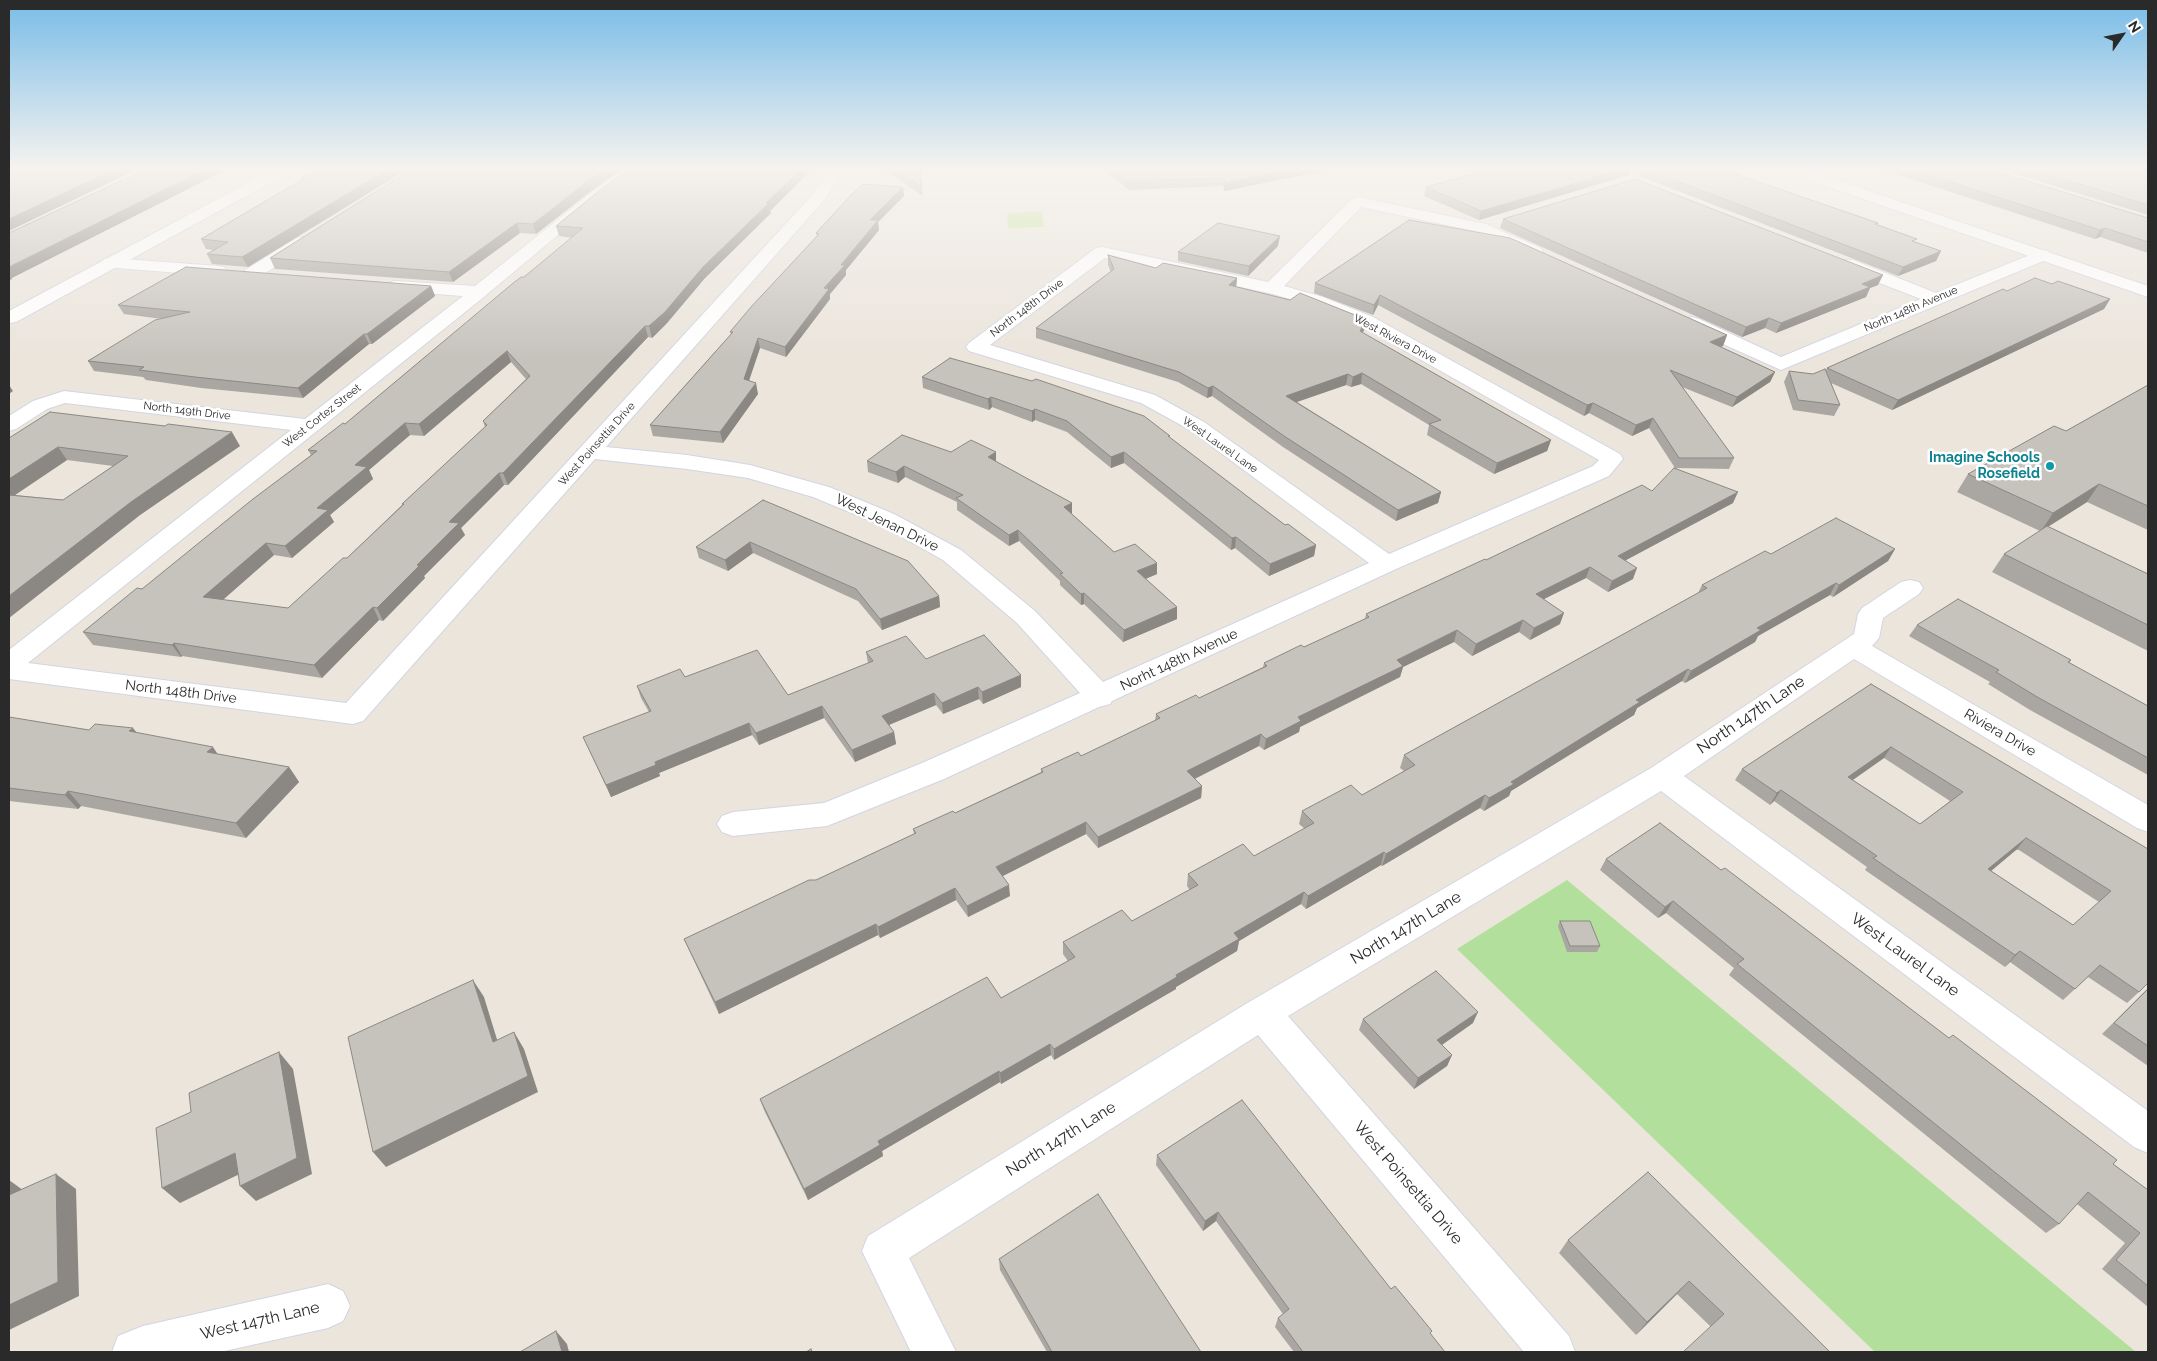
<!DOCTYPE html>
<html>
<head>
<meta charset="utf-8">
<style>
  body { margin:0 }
  #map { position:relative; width:2157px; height:1361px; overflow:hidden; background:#ebe5dc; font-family:Raleway,sans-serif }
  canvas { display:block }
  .frame { position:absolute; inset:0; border:10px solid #2a2a2a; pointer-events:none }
  .north { position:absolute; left:2097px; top:10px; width:50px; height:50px; -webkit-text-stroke:4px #fff; paint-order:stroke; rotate:57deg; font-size:14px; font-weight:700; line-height:20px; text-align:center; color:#2a2a2a }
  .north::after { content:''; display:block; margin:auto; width:18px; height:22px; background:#2a2a2a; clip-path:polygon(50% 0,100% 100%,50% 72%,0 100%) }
</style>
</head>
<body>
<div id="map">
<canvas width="2157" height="1361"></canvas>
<div class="frame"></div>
<div class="north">N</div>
</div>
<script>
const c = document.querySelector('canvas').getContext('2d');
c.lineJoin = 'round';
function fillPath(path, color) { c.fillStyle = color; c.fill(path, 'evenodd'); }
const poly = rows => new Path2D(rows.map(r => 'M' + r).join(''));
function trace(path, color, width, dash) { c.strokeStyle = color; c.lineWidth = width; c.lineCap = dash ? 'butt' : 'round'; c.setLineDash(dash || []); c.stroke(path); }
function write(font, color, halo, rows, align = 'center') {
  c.font = font + ' Raleway,sans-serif'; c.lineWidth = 5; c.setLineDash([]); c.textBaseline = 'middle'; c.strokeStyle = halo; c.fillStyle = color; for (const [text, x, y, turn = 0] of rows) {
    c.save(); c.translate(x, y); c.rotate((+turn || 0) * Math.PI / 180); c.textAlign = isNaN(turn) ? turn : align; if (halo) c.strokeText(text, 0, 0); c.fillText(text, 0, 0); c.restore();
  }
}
fillPath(poly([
  [1567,880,2136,1352,1875,1352,1457,949]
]), '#b2df9b');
fillPath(poly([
  [1042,212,1044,227,1008,228,1007,213]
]), '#c4e697');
const street = poly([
  [625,169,642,169,602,198,485,296,28,663,346,703,814,193,826,176,824,169,838,169,840,176,825,199,606,447,687,455,750,465,829,487,894,514,961,550,1035,611,1103,682,1369,563,1190,430,1141,403,969,351,966,347,969,343,1096,248,1102,247,1268,282,1352,199,1358,197,1486,224,1541,248,1543,252,1541,256,1535,257,1475,231,1361,207,1284,286,1323,297,1373,317,1620,454,1623,459,1609,476,1396,569,1112,701,1110,704,1099,707,944,779,827,826,733,836,722,832,717,824,722,816,733,812,824,803,922,763,1080,693,1017,623,943,560,878,524,813,497,748,478,687,469,595,459,363,721,353,724,9,679,9,650,291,430,65,403,47,409,16,429,9,431,9,416,33,401,64,391,305,419,463,296,396,291,390,290,387,286,390,282,396,281,475,286,592,192,625,169],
  [1105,258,1269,293,1311,305,1359,325,1599,460,1593,466,1389,554,1204,422,1155,395,990,345,1105,258],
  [303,237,309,238,311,242,309,246,257,278,251,279,245,278,242,274,245,270,297,238,303,237],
  [2042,250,2048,251,2050,255,2048,259,1781,370,1685,327,1683,323,1685,319,1692,317,1699,319,1781,357,1921,299,1841,268,1838,264,1841,260,1853,260,1936,293,2042,250],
  [110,258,218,266,224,267,227,271,224,275,218,276,104,267,101,263,104,259,110,258],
  [1910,580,1919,582,1923,588,1919,594,1883,618,1879,638,1872,646,2148,805,2148,832,2137,828,1854,659,1684,776,2148,1111,2148,1153,2134,1147,1661,791,1288,1016,1569,1336,1575,1352,1524,1352,1258,1035,909,1258,956,1352,911,1352,862,1251,868,1236,1249,1002,1651,768,1854,634,1858,614,1862,608,1901,582,1910,580],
  [328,1284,343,1291,350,1306,343,1321,328,1328,220,1352,112,1352,118,1336,143,1326,328,1284]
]);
const secondary = poly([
  [274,169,292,169,290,172,16,322,9,323,9,311,274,169],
  [1783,169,1804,169,2148,286,2148,297,1785,172,1783,169]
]);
trace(street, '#d2d5e2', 2);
trace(secondary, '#d2d5e2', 2);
fillPath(street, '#fff');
fillPath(secondary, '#fff');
fillPath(poly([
  [319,169,408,169,248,267,212,264,207,254,213,250,206,249,201,239,302,180,301,178],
  [412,169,622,169,591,191,536,234,520,233,453,282,275,269,270,258],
  [630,169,809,169,809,172,770,211,771,213,705,278,667,323,652,338,648,337,508,485,504,485,461,528,465,535,424,576,425,578,383,621,379,620,322,678,182,656,181,657,93,645,83,632,142,589,311,455,308,450,345,424,524,277,572,238,559,236,556,226],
  [511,362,526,379,483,421,485,427,402,504,402,505,347,558,288,608,223,600,274,555,292,558,334,522,330,515,373,479,369,470,410,435,424,436],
  [883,169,927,169,920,170,923,196],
  [1102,169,1332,169,1224,191,1223,186,1129,190],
  [1491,169,1631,169,1629,175,1479,220,1424,196,1426,187],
  [1641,169,1715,169,1878,223,1877,225,1915,242,1941,251,1936,261,1898,276,1639,176],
  [1880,169,1988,169,2148,218,2148,253,2100,237,2095,239],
  [1999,169,2148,169,2148,215],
  [903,187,904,196,878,222,879,230,846,270,846,275,830,294,830,299,786,357,760,348,749,381,758,394,723,443,653,436,650,425,731,334,730,332,817,236,816,233],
  [1503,219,1878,285,1870,288,1866,297,1776,333,1765,328,1742,337,1500,228],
  [1278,246,1248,276,1178,261,1178,252],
  [1108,255,1156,268,1237,278,1236,287,1364,330,1363,333,1551,440,1547,451,1494,474,1427,435,1429,425,1361,384,1351,387,1346,385,1297,402,1441,492,1438,503,1396,521,1283,447,1212,396,1207,398,1178,382,1036,338,1036,328,1111,272,1108,265],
  [1315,283,1727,335,1723,346,1720,347,1775,372,1770,382,1732,407,1682,387,1734,458,1729,469,1676,468,1733,503,1626,560,1633,579,1608,592,1586,578,1544,599,1560,624,1530,640,1519,632,1472,656,1454,642,1403,667,1400,677,1300,727,1299,732,1264,750,1259,746,1195,779,1202,786,1201,798,1098,848,1086,834,1002,876,1010,896,968,917,956,900,880,938,878,935,719,1014,689,950,684,939,816,880,914,834,913,829,955,813,1041,772,1041,769,1081,756,1155,721,1156,714,1199,698,1263,667,1264,663,1304,647,1365,619,1366,614,1486,560,1652,491,1675,468,1649,428,1632,436,1589,413,1584,416,1378,305,1373,315,1314,293],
  [2052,284,2110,299,2104,309,1892,410,1831,383,1840,405,1834,416,1793,410,1784,382,1789,371,1813,374,1826,370,1827,368,2007,291],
  [431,286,435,296,372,344,369,344,303,398,201,388,146,380,143,377,94,371,88,361,162,319,124,314,118,305],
  [922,377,1170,438,1285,525,1316,545,1314,556,1269,576,1235,548,1231,550,1124,463,1111,468,1067,432,1035,420,1032,422,992,407,989,410,923,388],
  [2148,385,2148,530,2087,502,2048,527,2148,574,2148,651,1992,572,2004,554,2040,531,1957,492,1968,474,2066,431],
  [9,438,240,446,140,515,9,618],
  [67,460,113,466,63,500,15,495],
  [867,461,996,462,1072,503,1072,514,1114,552,1157,574,1146,579,1177,607,1177,619,1123,642,1084,604,1081,605,1060,585,1060,581,1019,541,1009,546,957,510,957,502,905,477,898,483,868,472],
  [763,500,939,596,940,607,882,630,858,601,753,553,728,571,699,558,696,547],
  [1895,549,1888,561,1833,597,1830,595,1758,636,1755,642,1685,683,1682,681,1637,708,1634,715,1511,791,1509,796,1484,811,1480,808,1382,866,1381,865,1306,909,1301,904,1239,941,1237,951,1176,987,1176,989,1054,1060,1051,1055,1001,1084,1000,1082,882,1151,883,1156,808,1200,764,1110,760,1099,1001,998,1068,961,1063,954,1063,942,1132,921,1190,890,1187,886,1188,874,1254,856,1305,829,1299,824,1302,811,1362,795,1404,771,1400,768,1404,755,1698,593,1702,585,1771,554],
  [1917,625,2071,660,2069,663,2148,706,2148,775,2030,710,1988,684,1990,682,1909,636],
  [866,652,926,659,1021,675,1021,687,983,704,979,699,943,714,936,705,889,725,894,732,896,744,855,762,824,718,759,745,752,735,659,773,660,776,611,797,583,737,649,712,641,698,637,686,685,677,788,695,868,663],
  [1871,684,2148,849,2139,992,2127,1003,2088,977,2063,1000,2010,962,2005,967,1865,870,1867,867,1774,801,1770,805,1735,780,1742,769],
  [1884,758,1950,801,1920,824,1853,780],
  [2016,850,2019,850,2099,902,2073,925,1991,871],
  [9,717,89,730,137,733,218,754,289,767,299,782,246,838,81,806,78,809,9,801],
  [1606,859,1721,870,2148,1190,2148,1307,2102,1269,2125,1243,2077,1204,2059,1224,2046,1233,1729,975,1734,968,1666,913,1658,918,1600,870],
  [1560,921,1600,946,1597,952,1567,952,1558,926],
  [2148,988,2148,1066,2102,1034],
  [1363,1019,1473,1023,1442,1045,1452,1055,1447,1066,1414,1089,1359,1030],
  [1157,1155,1391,1289,1432,1331,1430,1334,1445,1352,1294,1352,1275,1327,1278,1318,1283,1314,1216,1221,1203,1231,1156,1165],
  [1648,1172,1830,1352,1711,1327,1677,1294,1636,1335,1559,1253,1568,1240],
  [999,1259,1201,1352,1047,1352,1000,1270]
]), '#aaa7a2');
fillPath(poly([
  [115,169,138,169,9,231,9,219],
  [206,169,228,169,12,278,12,279,9,281,9,267],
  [389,169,408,169,248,267,242,257],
  [606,169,622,169,591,191,536,234,533,224,588,181],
  [801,169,809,169,809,172,770,211,771,213,705,278,667,323,652,338,649,326,703,267,766,203],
  [1293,169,1332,169,1224,191,1225,183],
  [1624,169,1631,169,1629,175,1479,220,1481,211],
  [903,187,904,196,878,222,879,230,846,270,846,275,830,294,830,299,786,357,785,347,841,265,870,220],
  [517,223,520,233,453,282,449,272],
  [2105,228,2100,237,2095,239,2100,230],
  [1280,236,1278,246,1248,276,1249,266],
  [1941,251,1936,261,1898,276,1903,267],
  [1883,275,1878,285,1870,288,1866,297,1776,333,1781,323,1862,284],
  [1237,278,1236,288,1229,285],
  [431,286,435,296,372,344,367,334],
  [1380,295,1378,305,1373,315,1374,305],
  [2110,299,2104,309,1892,410,1898,400],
  [1769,318,1765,328,1742,337,1746,327],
  [1366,320,1364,330,1358,341,1360,331],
  [645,326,648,337,508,485,503,473],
  [364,334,369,344,303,398,298,388],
  [1727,335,1723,346,1706,352,1710,342],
  [758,338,760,348,746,389,744,379],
  [507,351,511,362,424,436,419,424],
  [1775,372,1770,382,1732,407,1737,397],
  [1362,373,1361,384,1351,387,1353,377],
  [1348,374,1346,385,1285,406,1286,396],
  [756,383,758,394,723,443,720,432],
  [9,385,13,391,9,394],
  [1213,386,1212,396,1207,398,1208,388],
  [991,397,992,407,989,410,988,399],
  [1593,403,1589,413,1584,416,1587,405],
  [1035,409,1035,420,1032,422,1032,411],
  [1653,418,1649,428,1632,436,1636,425],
  [405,423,410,435,369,470,373,479,330,515,334,522,292,558,285,546,317,508,355,465],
  [232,432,240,446,140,515,9,618,9,596,131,502],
  [1551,440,1547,451,1494,474,1497,463],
  [58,447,67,460,9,499,9,479],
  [996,452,996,463,988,457],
  [1124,452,1124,463,1111,468,1111,457],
  [904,466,905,477,898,483,896,472],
  [499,473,504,485,461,528,465,535,424,576,425,578,383,621,377,608,417,565,449,522],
  [2099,484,2087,502,2041,531,2053,513],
  [1441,492,1438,503,1396,521,1398,510],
  [1738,492,1733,503,1613,567,1618,556],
  [1072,503,1072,514,1064,507],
  [1018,530,1019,541,1009,546,1009,535],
  [1236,537,1235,548,1231,550,1232,538],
  [750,542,753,553,728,571,725,560],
  [266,543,274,555,211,610,203,597],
  [1316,545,1314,556,1269,576,1270,564],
  [1895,549,1888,561,1833,597,1839,585],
  [1157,563,1157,574,1137,582,1137,571],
  [1590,567,1586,578,1532,605,1536,594],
  [1637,568,1633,579,1608,592,1612,581],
  [1836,583,1830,595,1758,636,1755,642,1685,683,1691,671,1757,628],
  [1084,593,1084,604,1081,605,1081,594],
  [939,596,940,607,882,630,880,619],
  [373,607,379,620,322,678,314,665],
  [1177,607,1177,619,1123,642,1124,630],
  [1564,613,1560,624,1530,640,1534,628],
  [1523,620,1519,632,1472,656,1476,644],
  [1457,630,1454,642,1403,667,1400,677,1300,727,1299,732,1264,750,1266,739,1298,717,1397,660],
  [174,643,182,656,181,657,172,645],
  [1688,669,1682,681,1637,708,1634,715,1511,791,1509,796,1484,811,1489,798,1511,782,1636,700],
  [1021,675,1021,687,983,704,982,692],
  [978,687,979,699,943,714,942,703],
  [934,693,936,705,884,727,882,716],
  [822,706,824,718,759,745,756,733],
  [749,723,752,735,659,773,660,776,611,797,606,785,655,762],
  [133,728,144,742,129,731],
  [894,732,896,744,855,762,852,750],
  [1261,734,1259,746,1186,783,1187,771],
  [213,747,223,762,207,752],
  [1891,747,1884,758,1841,788,1848,777],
  [289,767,299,782,246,838,236,823],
  [1202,786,1201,798,1098,848,1098,837],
  [1781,790,1774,801,1770,805,1777,793],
  [68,791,81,806,78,809,65,795],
  [1485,795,1480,808,1382,866,1386,854],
  [1086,822,1086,834,997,879,996,867],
  [2026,838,2016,850,1979,881,1988,869],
  [1384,852,1381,865,1306,909,1308,896],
  [1009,885,1010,896,968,917,967,906],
  [955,888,956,900,880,938,878,927],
  [1304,892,1301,904,1239,941,1237,951,1176,987,1176,989,1054,1060,1054,1049,1176,975,1234,933],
  [1673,901,1666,913,1658,918,1665,907],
  [876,924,878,935,719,1014,715,1002],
  [2020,951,2010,962,2005,967,2015,955],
  [473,980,484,997,503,1059,493,1042],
  [1478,1012,1473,1023,1433,1051,1437,1040],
  [514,1032,524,1049,538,1092,386,1167,373,1152],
  [1050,1044,1051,1055,1001,1084,1000,1073],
  [279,1052,293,1069,312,1174,256,1201,240,1186],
  [1452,1055,1447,1066,1414,1089,1418,1078],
  [999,1071,1000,1082,882,1151,883,1156,808,1200,804,1189,878,1141],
  [235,1153,252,1168,180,1203,162,1188],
  [56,1174,76,1189,79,1296,9,1330,9,1305],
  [9,1180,27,1193,9,1199],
  [1218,1212,1216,1221,1203,1231,1205,1221],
  [1689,1281,1677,1294,1636,1335,1647,1322],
  [556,1331,567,1344,569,1352,562,1352]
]), '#8b8884');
const building = poly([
  [9,169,115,169,9,219,9,169],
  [146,169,206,169,9,267,9,233,146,169],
  [319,169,389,169,242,257,207,254,228,242,201,239,305,178,301,178,319,169],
  [412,169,606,169,588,181,533,224,517,223,449,272,270,258,412,169],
  [630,169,801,169,766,203,769,203,703,267,665,312,649,326,645,326,503,473,499,473,449,522,459,523,417,565,419,566,377,608,373,607,314,665,174,643,172,645,83,632,137,588,142,589,253,499,317,451,308,450,343,423,345,424,512,284,521,277,524,277,583,228,556,226,600,190,630,169],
  [507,351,530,376,483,421,487,425,402,504,404,504,347,558,343,558,288,608,203,597,266,543,285,546,328,510,317,508,367,467,355,465,405,423,419,424,507,351],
  [895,169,920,169,922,187,895,169],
  [1113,169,1293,169,1225,183,1224,178,1129,181,1113,169],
  [1491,169,1624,169,1481,211,1426,187,1491,169],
  [1645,169,1721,169,1878,223,1875,224,1917,239,1912,241,1941,251,1903,267,1645,169],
  [1910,169,1988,169,2148,218,2148,242,2105,228,2100,230,1910,169],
  [2031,169,2148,169,2148,205,2031,169],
  [1635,179,1883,275,1862,284,1870,287,1781,323,1769,318,1746,327,1503,219,1635,179],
  [863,184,903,187,870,220,878,220,841,265,845,265,824,288,829,289,785,347,758,338,744,379,756,383,720,432,650,425,733,332,730,332,751,307,819,234,816,233,852,194,863,184],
  [1409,220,1510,238,1727,335,1710,342,1775,372,1737,397,1670,370,1734,458,1679,458,1653,418,1636,425,1593,403,1587,405,1380,295,1374,305,1315,283,1409,220],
  [1218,223,1280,236,1249,266,1178,252,1218,223],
  [1108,255,1156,268,1163,263,1237,278,1229,285,1290,300,1300,293,1360,317,1366,320,1360,331,1551,440,1497,463,1429,424,1441,420,1362,373,1353,377,1348,374,1286,396,1441,492,1398,510,1284,436,1213,386,1208,388,1179,372,1036,328,1114,269,1108,255],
  [186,267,431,286,367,334,364,334,298,388,195,377,139,370,144,367,88,361,155,320,190,312,118,305,186,267],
  [2035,278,2052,284,2058,281,2110,299,1898,400,1827,368,2003,289,2007,291,2035,278],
  [950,358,1032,381,1036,379,1144,416,1170,436,1168,436,1285,525,1288,524,1316,545,1270,564,1236,537,1232,538,1124,452,1111,457,1067,421,1035,409,1032,411,991,397,988,399,922,377,950,358],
  [1825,369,1840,405,1798,400,1789,371,1813,374,1825,369],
  [2148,385,2148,506,2099,484,2053,513,1968,474,2054,426,2066,431,2148,385],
  [50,412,165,426,168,424,232,432,131,502,9,596,9,495,63,500,128,456,58,447,9,479,9,438,50,412],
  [902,435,951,452,971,440,996,452,988,457,1072,503,1064,507,1114,552,1135,544,1157,563,1137,571,1177,607,1124,630,1084,593,1081,594,1060,574,1063,573,1018,530,1009,535,956,498,963,495,904,466,896,472,867,461,902,435],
  [1674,468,1738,492,1618,556,1637,568,1612,581,1590,567,1536,594,1564,613,1534,628,1523,620,1476,644,1457,630,1397,660,1403,666,1298,717,1301,721,1266,739,1261,734,1187,771,1202,786,1098,837,1086,822,996,867,1009,885,967,906,955,888,878,927,876,924,715,1002,684,939,809,880,816,880,916,833,913,829,953,811,955,813,1043,772,1041,769,1078,752,1081,756,1160,718,1156,714,1196,695,1199,698,1267,666,1264,663,1301,645,1304,647,1369,617,1366,614,1485,559,1486,560,1642,485,1652,491,1674,468],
  [763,500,908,561,939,596,880,619,856,589,750,542,725,560,696,547,763,500],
  [1836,518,1895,549,1839,585,1836,583,1757,628,1761,630,1691,671,1688,669,1636,700,1640,702,1511,782,1514,784,1489,798,1485,795,1386,854,1384,852,1308,896,1304,892,1234,933,1239,939,1176,975,1177,977,1054,1049,1050,1044,1000,1073,999,1071,878,1141,880,1145,804,1189,760,1099,987,977,1001,998,1075,957,1063,942,1122,910,1132,921,1198,885,1188,874,1243,844,1254,856,1314,823,1302,811,1351,785,1362,795,1415,765,1404,755,1707,588,1702,585,1765,551,1771,554,1836,518],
  [2047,526,2148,574,2148,625,2004,554,2047,526],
  [1958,599,2071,660,2068,662,2148,706,2148,758,2039,698,1996,672,1999,670,1917,625,1958,599],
  [984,635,1021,675,982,692,978,687,942,703,934,693,882,716,894,732,852,750,822,706,756,733,749,723,655,762,656,765,606,785,583,737,651,711,637,686,680,669,685,677,757,650,788,695,873,661,866,652,906,636,926,659,984,635],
  [1871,684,2148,849,2148,983,2139,992,2100,965,2075,989,2020,951,2015,955,1873,858,1877,856,1781,790,1777,793,1742,769,1871,684],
  [1891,747,1963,792,1920,824,1848,777,1891,747],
  [2026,838,2028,839,2111,891,2073,925,1988,869,2026,838],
  [9,717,89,730,95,724,133,728,129,731,213,747,207,752,289,767,236,823,68,791,65,795,9,788,9,717],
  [1660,823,1721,870,1725,868,1949,1038,1953,1035,2117,1160,2113,1164,2148,1190,2148,1286,2116,1260,2140,1233,2088,1192,2059,1224,1737,964,1744,959,1673,901,1665,907,1606,859,1660,823],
  [1560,921,1590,921,1600,946,1570,946,1560,921],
  [1436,971,1478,1012,1437,1040,1452,1055,1418,1078,1363,1019,1436,971],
  [473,980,493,1042,514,1032,528,1076,373,1152,348,1037,473,980],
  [2148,989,2148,1046,2114,1023,2148,989],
  [279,1052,297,1158,240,1186,235,1153,162,1188,156,1128,191,1112,189,1093,279,1052],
  [1242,1100,1391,1289,1395,1286,1432,1331,1430,1333,1445,1352,1303,1352,1278,1318,1289,1309,1218,1212,1205,1221,1157,1155,1242,1100],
  [1648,1172,1830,1352,1683,1352,1724,1314,1689,1281,1647,1322,1568,1240,1648,1172],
  [56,1174,58,1282,9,1305,9,1195,56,1174],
  [1098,1194,1201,1352,1052,1352,999,1259,1098,1194],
  [556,1331,562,1352,520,1352,556,1331],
  [811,1349,812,1352,806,1352,811,1349]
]);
fillPath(building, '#c6c2bc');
trace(building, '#8b8884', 1);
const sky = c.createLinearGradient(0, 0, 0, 359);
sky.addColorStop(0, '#79bce8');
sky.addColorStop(0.47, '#f6f3ef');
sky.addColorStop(1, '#f6f3ef00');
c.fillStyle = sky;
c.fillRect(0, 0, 2157, 359);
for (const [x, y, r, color] of [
  [2050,466,5,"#0f9aa8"]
]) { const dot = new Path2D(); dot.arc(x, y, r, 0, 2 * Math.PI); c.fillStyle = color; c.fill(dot); trace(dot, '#fff', 2); }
write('11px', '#2a2a2a', '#fff', [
  ["North 148th Drive",1027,308,-37],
  ["North 148th Avenue",1911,309,-23],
  ["West Riviera Drive",1395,339,28],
  ["North 149th Drive",187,411,7],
  ["West Cortez Street",322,416,-38],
  ["West Poinsettia Drive",597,444,-48],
  ["West Laurel Lane",1220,445,35]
]);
write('bold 14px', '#0d838f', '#fff', [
  ["Imagine Schools",2040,458],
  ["Rosefield",2040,474]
], 'right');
write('14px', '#2a2a2a', '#fff', [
  ["West Jenan Drive",887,523,26],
  ["Norht 148th Avenue",1179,660,-25],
  ["North 148th Drive",181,692,7],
  ["Riviera Drive",2000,733,30]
]);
write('16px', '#2a2a2a', '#fff', [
  ["North 147th Lane",1751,715,-34],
  ["North 147th Lane",1406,928,-31],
  ["West Laurel Lane",1905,955,36],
  ["North 147th Lane",1061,1139,-32],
  ["West Poinsettia Drive",1408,1183,49],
  ["West 147th Lane",260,1321,-13]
]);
</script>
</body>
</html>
